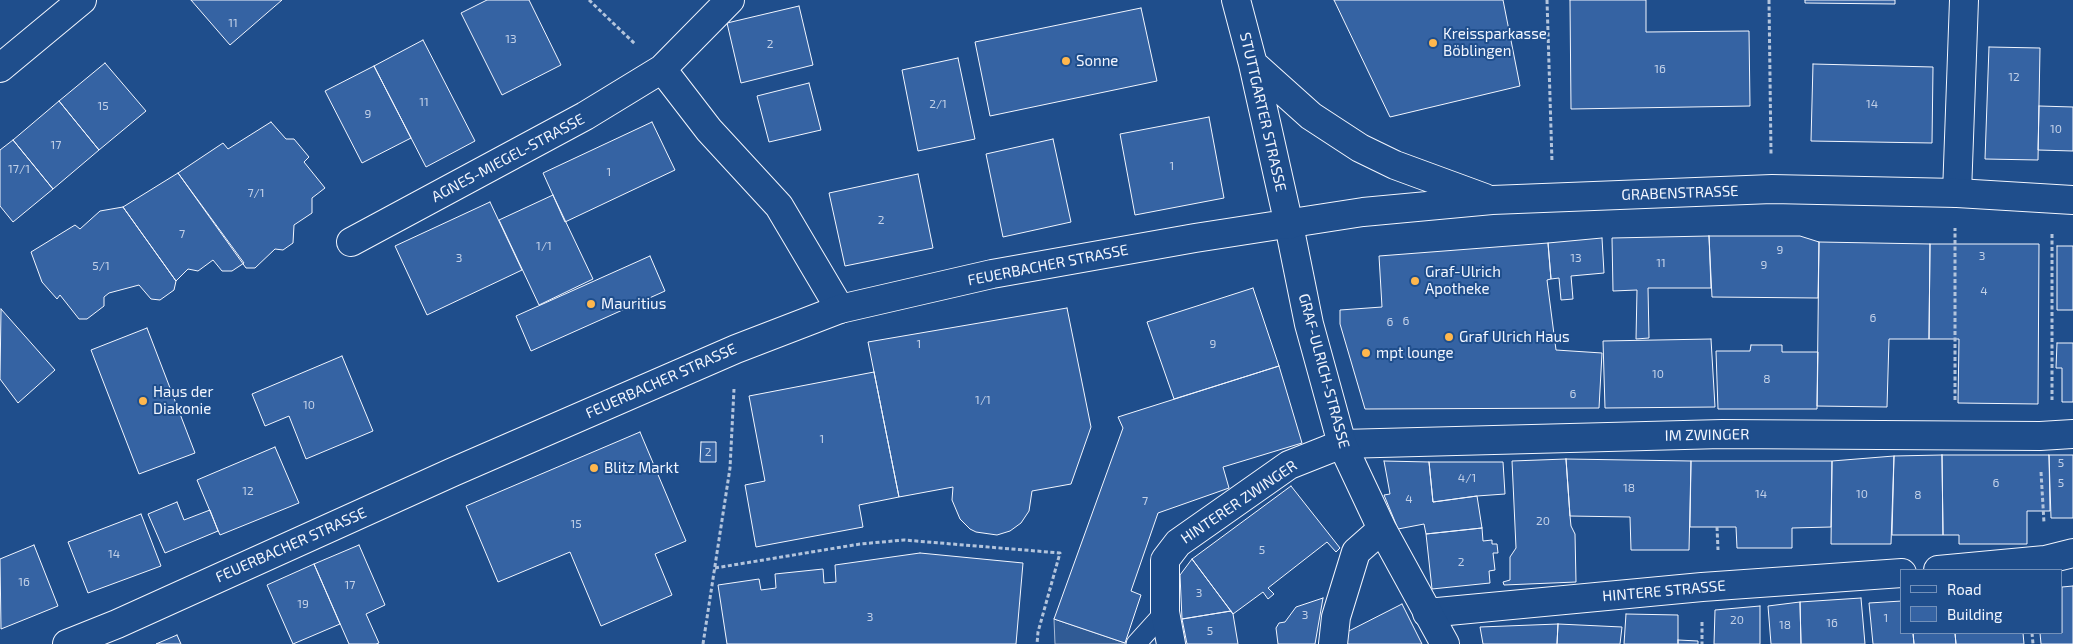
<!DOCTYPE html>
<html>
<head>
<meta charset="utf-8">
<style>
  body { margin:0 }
  #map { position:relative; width:2073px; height:644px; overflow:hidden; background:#1f4e8c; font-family:"Exo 2",sans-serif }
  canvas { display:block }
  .legend { position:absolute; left:1900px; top:569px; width:162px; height:65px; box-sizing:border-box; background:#1f4e8c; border:1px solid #7391ba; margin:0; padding:6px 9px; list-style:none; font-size:15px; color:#f2f6ff }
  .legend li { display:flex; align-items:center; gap:10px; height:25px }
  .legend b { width:25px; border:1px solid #7391ba }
</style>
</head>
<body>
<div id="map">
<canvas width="2073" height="644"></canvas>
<ul class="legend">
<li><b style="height:6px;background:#1f4e8c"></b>Road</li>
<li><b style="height:14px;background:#3563a3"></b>Building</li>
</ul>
</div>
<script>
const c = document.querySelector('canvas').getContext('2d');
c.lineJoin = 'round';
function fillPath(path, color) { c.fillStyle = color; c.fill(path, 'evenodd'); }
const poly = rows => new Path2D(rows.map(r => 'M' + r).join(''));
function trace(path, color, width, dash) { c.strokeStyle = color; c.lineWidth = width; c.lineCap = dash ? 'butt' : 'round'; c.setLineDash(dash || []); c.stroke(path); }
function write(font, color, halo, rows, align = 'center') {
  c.font = font + ' "Exo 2",sans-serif'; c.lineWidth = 4; c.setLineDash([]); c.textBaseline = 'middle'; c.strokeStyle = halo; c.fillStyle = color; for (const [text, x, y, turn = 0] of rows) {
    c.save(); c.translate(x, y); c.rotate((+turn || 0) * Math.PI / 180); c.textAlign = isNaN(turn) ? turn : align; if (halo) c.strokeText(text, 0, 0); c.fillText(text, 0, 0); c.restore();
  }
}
const parking = poly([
  [1054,619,1125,643,1129,644,1055,644,1054,619]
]);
fillPath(parking, '#305b95');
trace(parking, '#a8bbd7', 1);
const building = poly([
  [191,0,282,0,230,45,191,0],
  [487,0,529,0,561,65,502,95,461,13,487,0],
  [1334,0,1503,0,1520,86,1390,117,1334,0],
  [1570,0,1646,0,1646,32,1749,31,1750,106,1571,109,1570,0],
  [1805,0,1895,0,1895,4,1805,3,1805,0],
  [799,6,813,65,741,83,727,23,799,6],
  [1141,8,1157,81,990,116,975,42,1141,8],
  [423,40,475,141,426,167,374,66,423,40],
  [1989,47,2040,48,2038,160,1985,159,1989,47],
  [958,58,975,139,918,151,902,70,958,58],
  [105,63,146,111,99,150,59,101,105,63],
  [1813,64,1933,67,1932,143,1811,141,1813,64],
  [374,66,411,138,362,163,325,91,374,66],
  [809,83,821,130,769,142,757,96,809,83],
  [59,101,99,150,53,189,13,140,59,101],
  [2039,106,2073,107,2073,151,2038,150,2039,106],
  [1209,117,1224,198,1135,215,1120,134,1209,117],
  [271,122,286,139,294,139,309,157,304,162,325,188,312,198,312,213,294,225,293,243,283,250,275,249,255,268,246,268,178,173,223,143,228,149,271,122],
  [652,122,675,170,565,222,543,173,652,122],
  [1053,139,1071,222,1003,237,986,154,1053,139],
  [13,140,53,189,13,222,0,206,0,150,13,140],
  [178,173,244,263,232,271,222,271,213,260,198,271,188,269,176,281,123,207,178,173],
  [918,174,933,248,845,266,829,193,918,174],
  [553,195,593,279,539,305,499,220,553,195],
  [490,202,522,270,427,315,395,246,490,202],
  [123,207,176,281,174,290,160,300,151,299,139,285,109,293,104,297,104,306,87,319,79,319,60,295,57,299,42,282,31,252,75,225,80,229,100,211,123,207],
  [1709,236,1800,236,1819,242,1818,298,1712,297,1709,236],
  [1709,236,1711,288,1648,288,1649,338,1636,339,1637,290,1613,291,1612,238,1709,236],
  [1602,238,1604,273,1571,276,1573,299,1561,300,1559,278,1551,279,1548,243,1602,238],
  [1819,242,1930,244,1929,339,1889,339,1887,407,1817,406,1819,242],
  [1548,243,1551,279,1547,280,1556,350,1602,353,1599,408,1365,409,1340,324,1340,310,1382,307,1379,256,1548,243],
  [1930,244,2039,244,2038,404,1958,403,1959,339,1929,339,1930,244],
  [2057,246,2073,246,2073,310,2057,310,2057,246],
  [650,256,665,291,531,351,516,316,650,256],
  [1253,288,1279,366,1174,399,1147,322,1253,288],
  [1067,308,1091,427,1071,484,1032,491,1029,511,1021,523,1010,531,997,535,976,532,970,529,960,519,952,500,953,487,899,497,868,342,1067,308],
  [1,309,55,370,18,403,0,379,1,309],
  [147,328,195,453,139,474,91,350,147,328],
  [1711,339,1715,407,1605,408,1603,341,1711,339],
  [2057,343,2073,343,2073,402,2062,402,2062,368,2056,368,2057,343],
  [1751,345,1782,345,1782,352,1818,352,1817,409,1718,409,1716,351,1750,351,1751,345],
  [342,356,373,431,306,459,289,416,265,426,252,394,342,356],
  [1279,366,1302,443,1223,467,1229,488,1158,513,1131,591,1141,595,1125,643,1054,619,1123,428,1118,417,1279,366],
  [874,372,899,497,859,505,863,527,756,547,745,485,765,481,749,396,874,372],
  [640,432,686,541,655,554,672,595,601,626,570,552,498,582,466,506,640,432],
  [701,442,716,442,716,462,700,462,701,442],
  [275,447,299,503,220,535,197,480,275,447],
  [1942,455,2049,455,2050,511,2027,511,2027,544,1959,544,1959,535,1943,535,1942,455],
  [1942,455,1943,535,1892,535,1894,456,1942,455],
  [2049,455,2073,455,2073,518,2051,518,2049,455],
  [1894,456,1891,544,1831,544,1832,461,1894,456],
  [1566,459,1570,516,1571,526,1575,534,1576,582,1504,585,1503,582,1510,580,1510,557,1516,548,1512,461,1566,459],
  [1566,459,1691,461,1689,550,1631,550,1630,517,1570,516,1566,459],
  [1384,461,1429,462,1433,502,1477,496,1482,528,1426,534,1424,524,1398,529,1384,495,1390,494,1384,461],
  [1691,461,1832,461,1831,527,1792,528,1792,548,1737,548,1736,527,1690,527,1691,461],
  [1429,462,1503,462,1505,494,1477,496,1433,502,1429,462],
  [1291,486,1340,548,1336,552,1327,542,1268,588,1274,594,1268,599,1263,592,1233,614,1192,559,1291,486],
  [177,502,184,520,210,510,218,531,165,553,148,514,177,502],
  [141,514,161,566,88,593,68,542,141,514],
  [1482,528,1483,541,1492,540,1492,544,1497,544,1498,553,1493,553,1495,570,1489,571,1490,583,1432,589,1426,534,1482,528],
  [34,545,58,606,1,629,0,559,34,545],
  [359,545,385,605,366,614,379,643,376,644,349,644,314,564,359,545],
  [920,553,1023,563,1016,644,727,644,718,585,759,579,761,590,776,588,775,574,823,569,824,583,836,582,835,565,920,553],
  [1192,559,1231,611,1182,619,1180,575,1192,559],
  [314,564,340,624,293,644,267,585,314,564],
  [2073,586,2073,644,2041,644,2040,633,2062,633,2062,587,2073,586],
  [1323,598,1315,644,1278,644,1276,628,1279,623,1285,622,1296,607,1323,598],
  [1861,598,1865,644,1801,644,1800,602,1861,598],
  [1902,601,1902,633,1913,633,1914,644,1873,644,1869,603,1902,601],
  [1800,602,1801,644,1771,644,1768,606,1800,602],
  [1402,604,1422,644,1348,644,1343,634,1402,604],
  [1760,606,1760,644,1714,644,1715,610,1760,606],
  [1231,611,1233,614,1238,644,1187,644,1182,619,1231,611],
  [1626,614,1678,615,1678,644,1624,644,1626,614],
  [1558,624,1622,627,1620,644,1557,644,1558,624],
  [1558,624,1557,644,1483,644,1480,627,1558,624],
  [1913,633,1955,633,1956,644,1914,644,1913,633],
  [1955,633,2023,633,2024,644,1956,644,1955,633],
  [177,635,181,644,156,644,177,635],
  [1678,640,1698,641,1698,644,1678,644,1678,640]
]);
fillPath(building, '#3563a3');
trace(building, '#f2f6ff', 1);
const service = poly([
  [1136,644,1165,612]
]);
const pedestrian = poly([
  [1342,444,1722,434,2040,436,2073,434],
  [1938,570,2045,560,2073,553],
  [1427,613,1702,587,1902,573]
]);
const minor = poly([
  [0,68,82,0],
  [662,69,709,130,779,206,840,309],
  [1957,193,1964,0],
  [1289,225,1309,324,1342,444,1382,529,1445,644],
  [351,242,585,116,662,69,730,0],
  [1171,644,1165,612,1165,560,1178,543,1289,465,1342,444],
  [1333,644,1336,617,1356,552,1382,529]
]);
const secondary = poly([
  [1236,0,1253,64,1289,225],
  [1253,64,1311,116,1360,148,1395,165,1485,198],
  [67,644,117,624,453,472,736,349,840,309,992,274,1195,238,1363,212,1492,200,1772,189,1957,193,2073,200]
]);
trace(service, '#f2f6ff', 21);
trace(pedestrian, '#f2f6ff', 30);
trace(minor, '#f2f6ff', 30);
trace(secondary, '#f2f6ff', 30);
trace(poly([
  [589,0,635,44],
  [1547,0,1552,162],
  [1769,0,1771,154],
  [2052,234,2052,400],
  [1955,400,1955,228],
  [2041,472,2044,523],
  [1717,527,1718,550],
  [715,568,860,544,904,540,1060,553,1038,632,1037,644],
  [1702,622,1702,644],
  [2032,633,2033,644],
  [703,644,730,468,734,389]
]), '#b3c4dc', 3, [4, 2.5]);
trace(service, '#1f4e8c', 19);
trace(pedestrian, '#1f4e8c', 28);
trace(minor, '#1f4e8c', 28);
trace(secondary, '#1f4e8c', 28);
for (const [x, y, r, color] of [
  [1433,43,5,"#ffb74d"],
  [1066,61,5,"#ffb74d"],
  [1415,281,5,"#ffb74d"],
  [591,304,5,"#ffb74d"],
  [1449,337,5,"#ffb74d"],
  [1366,353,5,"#ffb74d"],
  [143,401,5,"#ffb74d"],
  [594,468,5,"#ffb74d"]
]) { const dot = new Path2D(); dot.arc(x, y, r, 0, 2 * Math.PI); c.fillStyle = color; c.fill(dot); trace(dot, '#1f4e8c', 2); }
write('12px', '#c3d1e8', null, [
  ["11",233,23],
  ["13",511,39],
  ["2",770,44],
  ["16",1660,69],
  ["12",2014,77],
  ["11",424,102],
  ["2/1",938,104],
  ["14",1872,104],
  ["15",103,106],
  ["9",368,114],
  ["10",2056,129],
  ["17",56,145],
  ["1",1172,166],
  ["17/1",19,169],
  ["1",609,172],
  ["7/1",256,193],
  ["2",881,220],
  ["7",182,234],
  ["1/1",544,246],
  ["9",1780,250],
  ["3",1982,256],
  ["3",459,258],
  ["13",1576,258],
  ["11",1661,263],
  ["9",1764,265],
  ["5/1",101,266],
  ["4",1984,291],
  ["6",1873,318],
  ["6",1406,321],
  ["6",1390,322],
  ["1",919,344],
  ["9",1213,344],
  ["10",1658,374],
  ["8",1767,379],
  ["6",1573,394],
  ["1/1",983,400],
  ["10",309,405],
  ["1",822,439],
  ["2",708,452],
  ["5",2061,463],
  ["4/1",1467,478],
  ["6",1996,483],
  ["5",2061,483],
  ["18",1629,488],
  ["12",248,491],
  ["14",1761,494],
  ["10",1862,494],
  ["8",1918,495],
  ["4",1409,499],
  ["7",1145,501],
  ["20",1543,521],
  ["15",576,524],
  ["5",1262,550],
  ["14",114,554],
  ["2",1461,562],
  ["16",24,582],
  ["17",350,585],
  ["3",1199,593],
  ["19",303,604],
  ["3",1305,615],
  ["3",870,617],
  ["1",1886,618],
  ["20",1737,620],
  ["16",1832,623],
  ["18",1785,625],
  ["5",1210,631]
]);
write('15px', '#f2f6ff', '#1f4e8c', [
  ["Kreissparkasse",1443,34],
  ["Böblingen",1443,51],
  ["Sonne",1076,61],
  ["Graf-Ulrich",1425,272],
  ["Apotheke",1425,289],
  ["Mauritius",601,304],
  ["Graf Ulrich Haus",1459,337],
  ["mpt lounge",1376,353],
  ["Haus der",153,392],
  ["Diakonie",153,409],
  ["Blitz Markt",604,468]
], 'left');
write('15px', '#f2f6ff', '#1f4e8c', [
  ["STUTTGARTER STRASSE",1263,112,77],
  ["AGNES-MIEGEL-STRASSE",508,158,-28],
  ["GRABENSTRASSE",1680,193,-2],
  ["FEUERBACHER STRASSE",1048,265,-11],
  ["GRAF-ULRICH-STRASSE",1324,371,75],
  ["FEUERBACHER STRASSE",661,381,-24],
  ["IM ZWINGER",1707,435,-1],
  ["HINTERER ZWINGER",1239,502,-34],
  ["FEUERBACHER STRASSE",291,545,-24],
  ["HINTERE STRASSE",1664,591,-5]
]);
</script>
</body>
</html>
